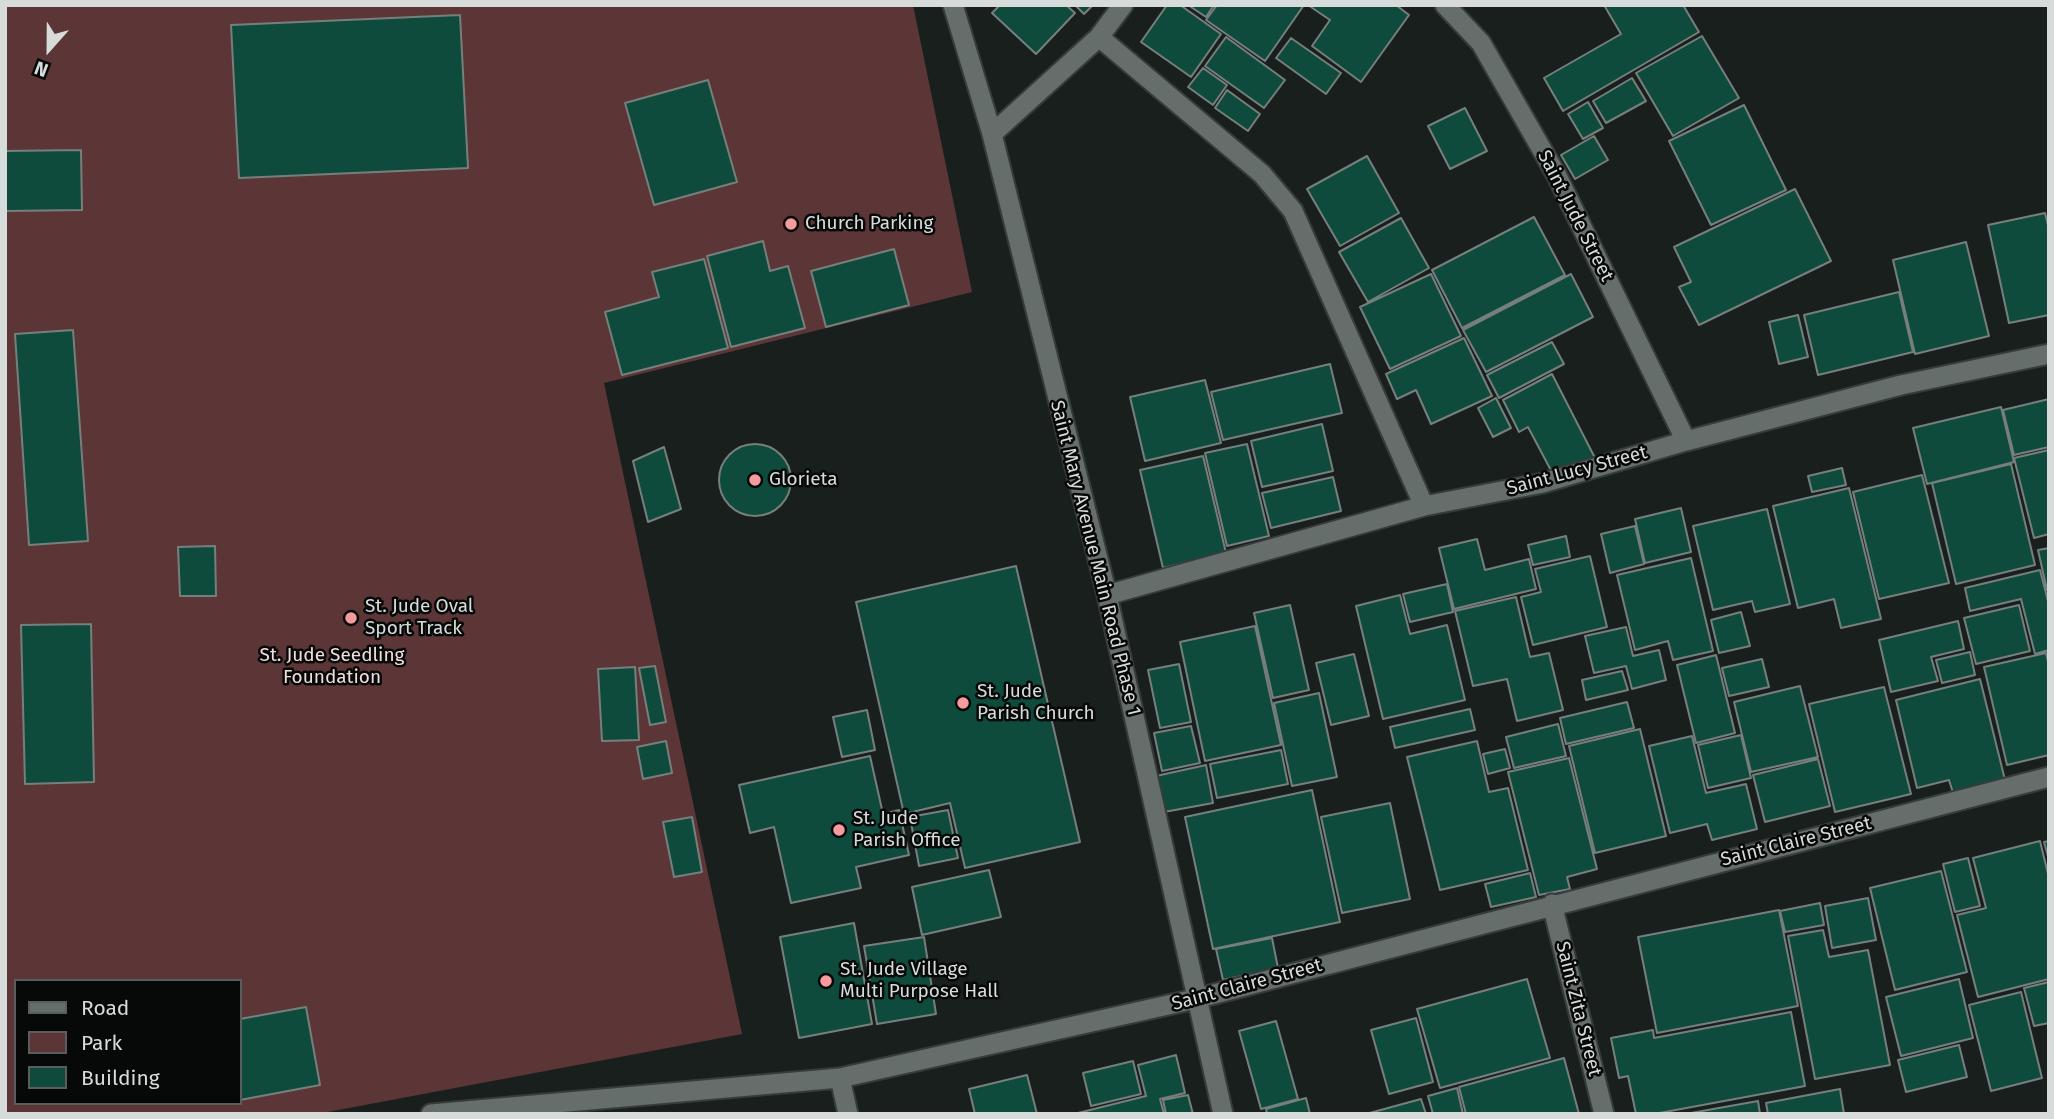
<!DOCTYPE html>
<html>
<head>
<meta charset="utf-8">
<style>
  body { margin:0 }
  #map { position:relative; width:2054px; height:1119px; overflow:hidden; background:#191f1d; font-family:"Fira Sans",sans-serif }
  canvas { display:block }
  .frame { position:absolute; inset:0; border:7px solid #d7dcda; pointer-events:none }
  .legend { position:absolute; left:14px; top:979px; width:228px; height:126px; box-sizing:border-box; background:#060908; border:2px solid #5a5d5c; margin:0; padding:9px 12px; list-style:none; font-size:21px; color:#d7dcda }
  .legend li { display:flex; align-items:center; gap:14px; height:35px }
  .legend b { width:35px; border:2px solid #5a5d5c }
  .north { position:absolute; left:14px; top:14px; width:70px; height:70px; -webkit-text-stroke:5px #060908; paint-order:stroke; rotate:201deg; font-size:19px; font-weight:700; line-height:28px; text-align:center; color:#d7dcda }
  .north::after { content:''; display:block; margin:auto; width:24px; height:32px; background:#d7dcda; clip-path:polygon(50% 0,100% 100%,50% 72%,0 100%) }
</style>
</head>
<body>
<div id="map">
<canvas width="2054" height="1119"></canvas>
<div class="frame"></div>
<ul class="legend">
<li><b style="height:9px;background:#666e6b"></b>Road</li>
<li><b style="height:19px;background:#5c3637"></b>Park</li>
<li><b style="height:19px;background:#0e4b3d"></b>Building</li>
</ul>
<div class="north">N</div>
</div>
<script>
const c = document.querySelector('canvas').getContext('2d');
c.lineJoin = 'round';
function fillPath(path, color) { c.fillStyle = color; c.fill(path, 'evenodd'); }
const poly = rows => new Path2D(rows.map(r => 'M' + r).join(''));
function trace(path, color, width, dash) { c.strokeStyle = color; c.lineWidth = width; c.lineCap = dash ? 'butt' : 'round'; c.setLineDash(dash || []); c.stroke(path); }
function write(font, color, halo, rows, align = 'center') {
  c.font = font + ' "Fira Sans",sans-serif'; c.lineWidth = 5; c.setLineDash([]); c.textBaseline = 'middle'; c.strokeStyle = halo; c.fillStyle = color; for (const [text, x, y, turn = 0] of rows) {
    c.save(); c.translate(x, y); c.rotate((+turn || 0) * Math.PI / 180); c.textAlign = isNaN(turn) ? turn : align; if (halo) c.strokeText(text, 0, 0); c.fillText(text, 0, 0); c.restore();
  }
}
fillPath(poly([
  [5,5,913,5,972,292,604,383,742,1034,317,1114,5,1114],
  [16,981,240,981,240,1103,16,1103]
]), '#5c3637');
const building = poly([
  [1000,5,1066,5,1075,13,1036,54,992,13,1000,5],
  [1075,5,1093,5,1084,14,1075,5],
  [1167,5,1180,5,1221,34,1191,77,1141,42,1167,5],
  [1188,5,1214,5,1206,17,1188,5],
  [1217,5,1304,5,1265,61,1206,20,1217,5],
  [1308,5,1396,5,1409,15,1361,82,1312,46,1330,20,1308,5],
  [1604,5,1683,5,1699,32,1563,111,1544,78,1621,34,1604,5],
  [460,15,468,168,239,178,231,25,460,15],
  [1702,36,1739,98,1673,136,1636,73,1702,36],
  [1226,37,1285,80,1264,108,1205,66,1226,37],
  [1291,38,1341,73,1326,94,1276,58,1291,38],
  [1203,68,1227,85,1213,105,1188,87,1203,68],
  [1632,78,1646,101,1606,123,1593,101,1632,78],
  [708,80,737,182,654,205,625,103,708,80],
  [1227,90,1260,114,1248,131,1215,108,1227,90],
  [1588,102,1603,128,1583,139,1568,114,1588,102],
  [1744,105,1786,190,1711,225,1669,141,1744,105],
  [1465,108,1487,151,1450,169,1428,126,1465,108],
  [1594,136,1608,160,1575,179,1561,155,1594,136],
  [81,150,82,210,5,211,5,151,81,150],
  [1367,156,1399,213,1340,246,1307,189,1367,156],
  [1795,189,1831,261,1699,325,1679,287,1691,282,1674,247,1795,189],
  [2045,213,2049,229,2049,315,2009,323,1988,225,2045,213],
  [1534,217,1565,275,1462,328,1432,270,1534,217],
  [1401,218,1429,268,1368,302,1339,252,1401,218],
  [763,241,770,271,788,266,805,328,731,347,707,256,763,241],
  [1966,242,1989,336,1915,354,1893,260,1966,242],
  [894,249,909,305,826,327,811,271,894,249],
  [704,259,728,348,622,375,605,312,659,297,652,272,704,259],
  [1431,274,1461,336,1390,369,1360,307,1431,274],
  [1571,274,1593,317,1486,372,1463,330,1571,274],
  [1899,292,1913,352,1818,375,1804,315,1899,292],
  [1798,315,1808,357,1779,364,1769,322,1798,315],
  [73,330,88,541,29,545,15,334,73,330],
  [1464,338,1492,396,1431,424,1416,390,1397,399,1386,374,1464,338],
  [1552,342,1564,364,1499,398,1487,375,1552,342],
  [1330,364,1342,413,1223,440,1211,392,1330,364],
  [1552,374,1595,458,1555,478,1528,427,1519,432,1503,400,1552,374],
  [1205,380,1221,443,1145,461,1130,397,1205,380],
  [1496,398,1511,428,1493,437,1478,408,1496,398],
  [2049,399,2049,447,2014,455,2003,410,2049,399],
  [2001,407,2014,462,1927,484,1913,428,2001,407],
  [1322,424,1333,471,1262,487,1251,441,1322,424],
  [1247,444,1269,536,1227,546,1205,453,1247,444],
  '719 480a36 36 0 1 1 72 0a36 36 0 1 1-72 0Z',
  [664,447,681,509,648,522,633,461,664,447],
  [2049,450,2049,534,2034,538,2014,458,2049,450],
  [1203,456,1226,553,1163,568,1140,470,1203,456],
  [2011,464,2035,565,1956,584,1932,483,2011,464],
  [1842,468,1846,485,1812,492,1808,476,1842,468],
  [1922,475,1949,583,1879,599,1853,492,1922,475],
  [1333,477,1341,511,1271,528,1262,493,1333,477],
  [1849,488,1881,619,1841,628,1834,599,1798,608,1773,506,1849,488],
  [1681,508,1691,552,1645,563,1635,519,1681,508],
  [1767,509,1790,604,1755,612,1752,601,1713,610,1693,526,1767,509],
  [1635,526,1644,564,1610,573,1601,534,1635,526],
  [1566,536,1570,557,1533,565,1528,545,1566,536],
  [1477,539,1485,570,1529,559,1536,589,1454,609,1439,548,1477,539],
  [215,546,216,596,180,596,178,547,215,546],
  [2049,548,2049,590,2047,590,2038,550,2049,548],
  [1590,556,1607,627,1533,645,1521,597,1541,592,1535,569,1590,556],
  [1691,558,1713,651,1673,660,1668,641,1635,650,1617,575,1691,558],
  [1016,566,1080,842,965,868,950,803,904,814,856,602,1016,566],
  [2040,570,2049,605,2049,650,2035,654,2021,599,1970,611,1965,588,2040,570],
  [1447,584,1453,612,1410,622,1403,594,1447,584],
  [1400,595,1410,634,1447,625,1465,700,1383,719,1356,606,1400,595],
  [1516,597,1530,657,1549,653,1563,710,1517,721,1507,679,1473,686,1455,611,1516,597],
  [1290,605,1309,690,1273,698,1254,613,1290,605],
  [2019,605,2030,651,1976,664,1964,618,2019,605],
  [1741,612,1750,646,1719,653,1711,620,1741,612],
  [1958,621,1964,649,1931,657,1938,681,1891,692,1879,640,1958,621],
  [91,624,94,782,25,784,21,625,91,624],
  [1255,626,1281,745,1205,761,1180,642,1255,626],
  [1626,627,1633,656,1659,650,1666,680,1632,689,1626,666,1594,673,1585,636,1626,627],
  [1970,652,1975,675,1942,683,1936,660,1970,652],
  [2046,653,2049,666,2049,755,2007,765,1984,667,2046,653],
  [1354,654,1369,716,1331,725,1316,663,1354,654],
  [1716,655,1735,733,1696,743,1677,665,1716,655],
  [1762,659,1769,687,1729,696,1722,668,1762,659],
  [1179,664,1191,722,1160,728,1148,670,1179,664],
  [655,666,666,722,650,725,639,668,655,666],
  [635,667,639,740,602,741,598,669,635,667],
  [1622,671,1628,690,1586,700,1582,680,1622,671],
  [1980,679,2006,784,1954,796,1949,780,1917,788,1896,700,1980,679],
  [1800,686,1818,757,1751,772,1734,702,1800,686],
  [1884,687,1911,794,1835,812,1809,704,1884,687],
  [1319,693,1337,777,1292,786,1274,703,1319,693],
  [1627,702,1634,728,1566,744,1560,718,1627,702],
  [1470,709,1475,730,1395,748,1390,727,1470,709],
  [867,710,875,750,842,757,833,717,867,710],
  [1558,724,1566,756,1514,768,1506,737,1558,724],
  [1191,726,1200,763,1162,771,1154,733,1191,726],
  [1640,729,1666,836,1595,853,1569,746,1640,729],
  [1741,735,1751,778,1708,788,1698,745,1741,735],
  [1692,736,1706,793,1746,784,1757,829,1712,840,1707,824,1670,833,1649,746,1692,736],
  [666,741,672,773,643,779,637,747,666,741],
  [1477,741,1489,792,1508,788,1528,870,1440,890,1407,757,1477,741],
  [1505,749,1510,768,1488,774,1483,754,1505,749],
  [1281,750,1288,784,1217,798,1210,764,1281,750],
  [870,756,883,814,899,810,909,855,856,867,861,888,791,903,774,827,750,833,739,785,870,756],
  [1569,758,1597,869,1567,877,1570,889,1539,895,1508,772,1569,758],
  [1818,759,1830,806,1765,822,1753,775,1818,759],
  [1206,765,1213,803,1164,812,1156,776,1206,765],
  [1312,790,1340,922,1213,949,1185,817,1312,790],
  [1390,803,1410,899,1342,913,1321,817,1390,803],
  [948,810,958,858,919,866,910,817,948,810],
  [692,817,702,872,674,877,663,822,692,817],
  [2040,841,2049,878,2049,979,1978,997,1957,915,1986,908,1973,858,2040,841],
  [2049,841,2049,860,2044,842,2049,841],
  [1968,858,1980,906,1955,912,1943,864,1968,858],
  [989,870,1001,917,922,935,912,887,989,870],
  [1941,871,1967,972,1895,990,1870,888,1941,871],
  [1530,873,1536,897,1491,907,1485,884,1530,873],
  [1868,898,1876,940,1832,948,1825,906,1868,898],
  [1820,903,1824,925,1785,932,1780,911,1820,903],
  [1779,910,1798,1006,1657,1033,1638,937,1779,910],
  [854,923,872,1024,799,1038,780,937,854,923],
  [1823,930,1829,957,1868,950,1890,1065,1815,1079,1788,936,1823,930],
  [924,937,936,1014,877,1024,864,946,924,937],
  [1272,938,1278,968,1223,980,1216,949,1272,938],
  [1527,979,1550,1058,1440,1088,1417,1009,1527,979],
  [1959,979,1973,1038,1901,1056,1886,997,1959,979],
  [2049,982,2049,1023,2034,1026,2024,988,2049,982],
  [2021,992,2042,1078,1991,1091,1969,1005,2021,992],
  [306,1007,320,1085,240,1100,240,1019,306,1007],
  [1791,1012,1805,1086,1654,1114,1636,1114,1628,1076,1619,1078,1611,1038,1653,1030,1654,1038,1791,1012],
  [1416,1018,1433,1082,1389,1094,1371,1030,1416,1018],
  [1276,1021,1298,1099,1261,1109,1239,1031,1276,1021],
  [1959,1045,1967,1077,1906,1092,1898,1060,1959,1045],
  [1176,1055,1185,1093,1160,1099,1164,1114,1074,1114,1146,1096,1138,1065,1176,1055],
  [1564,1058,1579,1114,1466,1114,1459,1087,1564,1058],
  [1133,1061,1141,1094,1091,1106,1083,1073,1133,1061],
  [1027,1075,1037,1114,975,1114,969,1089,1027,1075],
  [1457,1088,1463,1114,1433,1114,1428,1096,1457,1088],
  [1840,1089,1844,1114,1768,1114,1766,1103,1840,1089],
  [1188,1095,1193,1114,1166,1114,1163,1100,1188,1095],
  [1306,1098,1310,1114,1267,1114,1266,1109,1306,1098],
  [1421,1099,1426,1114,1366,1114,1421,1099],
  [1758,1101,1760,1114,1691,1114,1691,1113,1758,1101]
]);
fillPath(building, '#0e4b3d');
trace(building, '#777f7c', 2);
const minor = poly([
  [953,5,992,134,1107,595,1223,1114],
  [1445,5,1481,43,1557,176,1686,441],
  [1099,37,1262,174,1293,211,1424,506],
  [992,134,1099,37,1123,5],
  [1107,595,1424,506,1543,483,1686,441,1901,385,2049,354],
  [1552,904,1604,1114],
  [840,1078,848,1114],
  [431,1114,840,1078,1195,999,2049,777]
]);
trace(minor, '#373c3a', 23);
trace(minor, '#666e6b', 19);
for (const [x, y, r, color] of [
  [791,224,7,"#f59b9d"],
  [755,480,7,"#f59b9d"],
  [351,618,7,"#f59b9d"],
  [963,703,7,"#f59b9d"],
  [839,830,7,"#f59b9d"],
  [826,981,7,"#f59b9d"]
]) { const dot = new Path2D(); dot.arc(x, y, r, 0, 2 * Math.PI); c.fillStyle = color; c.fill(dot); trace(dot, '#060908', 2.5); }
write('19px', '#d7dcda', '#060908', [
  ["Saint Jude Street",1575,216,63],
  ["Saint Lucy Street",1577,471,-15],
  ["Saint Mary Avenue Main Road Phase 1",1095,558,76],
  ["Saint Claire Street",1796,842,-14],
  ["Saint Claire Street",1247,985,-15],
  ["Saint Zita Street",1578,1009,76]
]);
write('19px', '#d7dcda', '#060908', [
  ["Church Parking",805,224],
  ["Glorieta",769,480],
  ["St. Jude Oval",365,607],
  ["Sport Track",365,629],
  ["St. Jude",977,692],
  ["Parish Church",977,714],
  ["St. Jude",853,819],
  ["Parish Office",853,841],
  ["St. Jude Village",840,970],
  ["Multi Purpose Hall",840,992]
], 'left');
write('19px', '#f1dddd', '#060908', [
  ["St. Jude Seedling",332,656],
  ["Foundation",332,678]
]);
</script>
</body>
</html>
